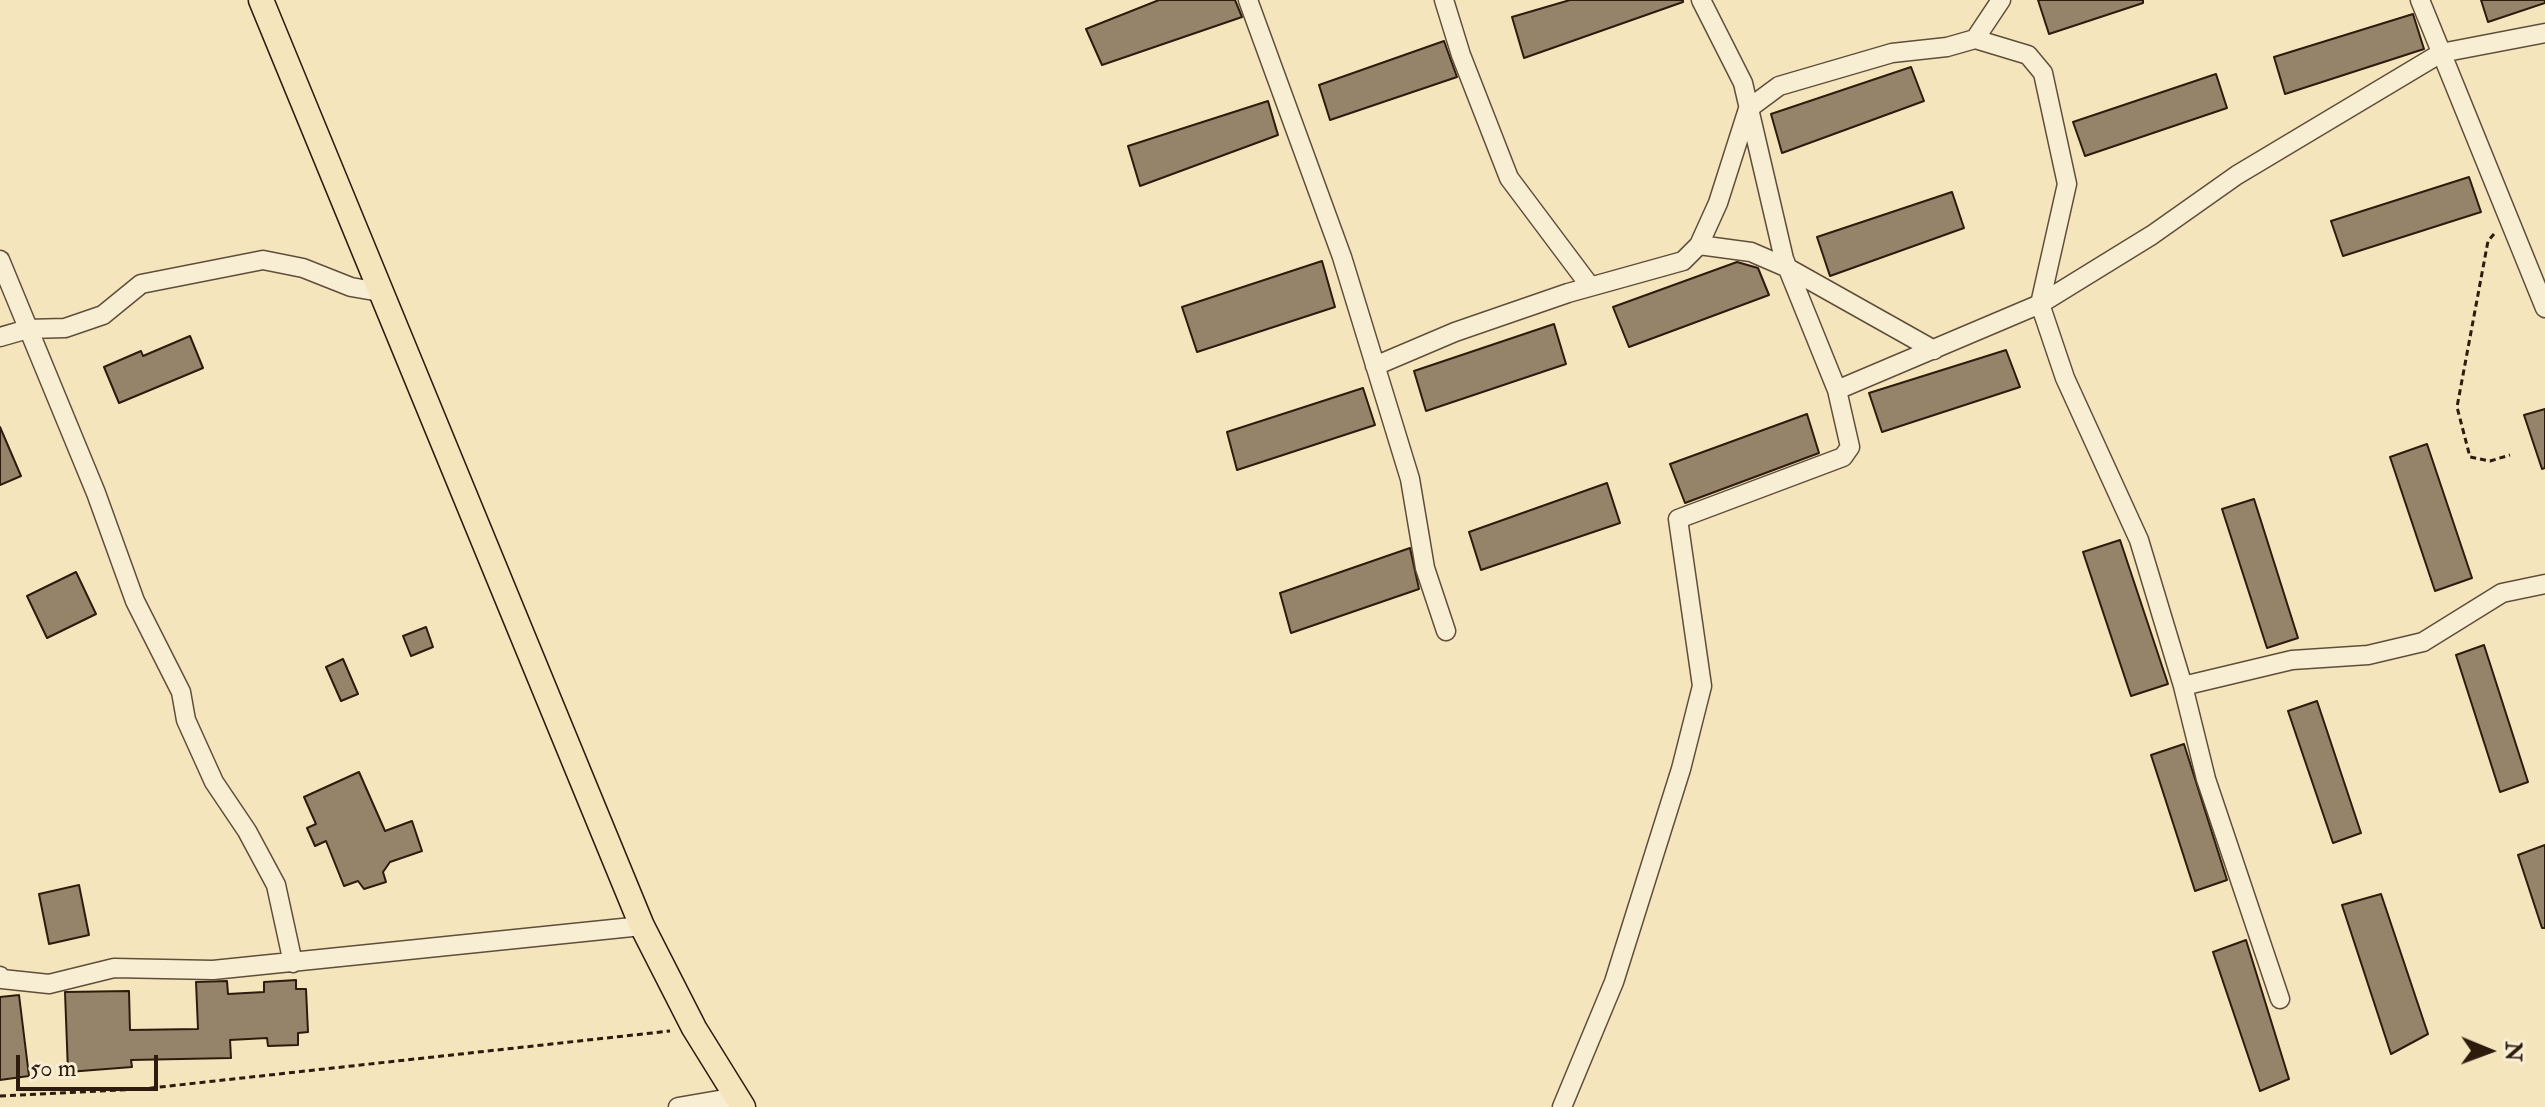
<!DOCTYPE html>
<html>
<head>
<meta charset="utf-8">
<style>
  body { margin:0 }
  #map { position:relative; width:2545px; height:1107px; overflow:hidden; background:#f5e5bd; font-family:"IM FELL Double Pica",serif }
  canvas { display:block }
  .north { position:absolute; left:2449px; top:1011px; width:80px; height:80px; -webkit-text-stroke:6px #f8eed4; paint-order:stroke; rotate:91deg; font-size:22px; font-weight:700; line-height:32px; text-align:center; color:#2d1b0e }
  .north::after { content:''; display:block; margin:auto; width:28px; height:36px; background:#2d1b0e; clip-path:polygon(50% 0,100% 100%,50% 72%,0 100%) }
  .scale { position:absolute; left:16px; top:1055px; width:142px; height:36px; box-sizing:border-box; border:4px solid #2d1b0e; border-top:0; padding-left:10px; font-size:24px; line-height:28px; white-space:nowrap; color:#2d1b0e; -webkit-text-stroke:6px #f8eed4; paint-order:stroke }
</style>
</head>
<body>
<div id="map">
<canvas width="2545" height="1107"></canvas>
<div class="north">N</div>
<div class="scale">50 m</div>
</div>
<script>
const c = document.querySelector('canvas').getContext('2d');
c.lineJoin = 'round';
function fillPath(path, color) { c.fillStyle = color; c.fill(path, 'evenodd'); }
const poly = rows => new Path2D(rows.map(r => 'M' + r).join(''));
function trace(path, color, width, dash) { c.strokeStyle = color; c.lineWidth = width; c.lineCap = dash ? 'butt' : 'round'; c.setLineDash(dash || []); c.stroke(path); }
const building = poly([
  [1159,0,1235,0,1242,17,1102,65,1086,29,1159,0],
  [1570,0,1683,0,1683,2,1524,58,1512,17,1570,0],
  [2038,0,2143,0,2143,3,2049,34,2038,0],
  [2481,0,2545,0,2545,3,2488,22,2481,0],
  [2413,14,2424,49,2285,94,2274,57,2413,14],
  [1444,41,1457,77,1330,120,1319,85,1444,41],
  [1911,67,1924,101,1782,153,1771,114,1911,67],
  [2216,74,2227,108,2085,156,2073,122,2216,74],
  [1268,101,1278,135,1140,186,1128,146,1268,101],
  [2469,177,2481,212,2343,256,2331,221,2469,177],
  [1952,192,1964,228,1830,276,1817,237,1952,192],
  [1322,261,1335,307,1197,352,1182,307,1322,261],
  [1737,262,1758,268,1769,295,1629,347,1613,307,1737,262],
  [1554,324,1566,364,1426,411,1414,371,1554,324],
  [190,336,203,368,119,403,104,367,141,351,143,356,190,336],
  [2006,350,2020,387,1882,432,1869,393,2006,350],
  [1363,388,1375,425,1237,470,1227,432,1363,388],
  [2545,409,2545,468,2542,469,2524,415,2545,409],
  [1807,414,1819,453,1685,503,1670,464,1807,414],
  [0,427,21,476,0,485,0,427],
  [2427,444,2472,578,2435,591,2390,457,2427,444],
  [1607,483,1620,523,1481,570,1469,532,1607,483],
  [2254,499,2298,638,2267,648,2222,509,2254,499],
  [2120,540,2168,684,2131,696,2083,552,2120,540],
  [1410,548,1419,589,1291,633,1280,593,1410,548],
  [76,572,96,614,47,638,27,596,76,572],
  [426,627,433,647,411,656,403,636,426,627],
  [2484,645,2528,782,2500,792,2456,655,2484,645],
  [343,659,358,694,341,701,326,667,343,659],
  [2317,701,2361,833,2333,843,2288,711,2317,701],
  [2184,744,2227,880,2195,891,2151,755,2184,744],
  [359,772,385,831,412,821,422,851,390,862,383,872,386,882,364,889,358,881,344,886,326,841,315,846,307,828,316,824,304,797,359,772],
  [2545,845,2545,928,2542,928,2518,855,2545,845],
  [79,885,89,935,49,944,39,894,79,885],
  [2381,894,2428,1034,2391,1054,2342,905,2381,894],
  [2246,940,2289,1079,2260,1091,2213,952,2246,940],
  [296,980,296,989,306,989,308,1032,298,1033,298,1045,268,1046,267,1038,230,1040,231,1058,131,1060,132,1067,68,1072,65,992,129,991,130,1030,198,1029,196,982,227,981,228,994,264,992,264,982,296,980],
  [19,995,29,1076,0,1080,0,997,19,995]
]);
fillPath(building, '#958469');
trace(building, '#2d1b0e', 2);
const minor = poly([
  [1248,0,1342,257,1410,479,1425,568,1446,631],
  [1444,0,1461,55,1509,178,1590,286],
  [1701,0,1743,83,1784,259,1837,390],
  [2420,0,2545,308],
  [1975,39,2001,0],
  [1699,245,1751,252,1788,268,1934,350],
  [0,260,96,493,135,601,181,692,186,720,214,782,247,831,276,885,293,963],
  [0,337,28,329,65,328,103,315,141,284,263,260,303,268,351,287,380,292],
  [1375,366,1455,332,1568,293,1683,261,1699,245,1718,203,1748,109,1779,86,1892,53,1947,47,1975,39,2028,55,2043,73,2067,184,2040,304,2065,378,2139,540,2183,686,2206,779,2280,999],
  [2183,686,2292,660,2368,655,2423,642,2502,593,2545,584],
  [0,976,2,979,49,984,114,968,213,970,642,926],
  [678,1107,736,1097],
  [1562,1107,1614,982,1681,769,1702,686,1678,519,1843,457,1850,447,1837,390,2040,304,2152,235,2237,175,2441,53,2545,33]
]);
const major = poly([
  [261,0,642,926,694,1028,743,1107]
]);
trace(minor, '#5f4e3a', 21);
trace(major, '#2d1b0e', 27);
trace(poly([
  [2494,234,2488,241,2457,407,2470,457,2490,461,2510,455],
  [0,1096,142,1089,670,1031]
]), '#2d1b0e', 3, [6, 4]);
trace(minor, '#f8eed4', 18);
trace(major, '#f5e5bd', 24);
</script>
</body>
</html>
